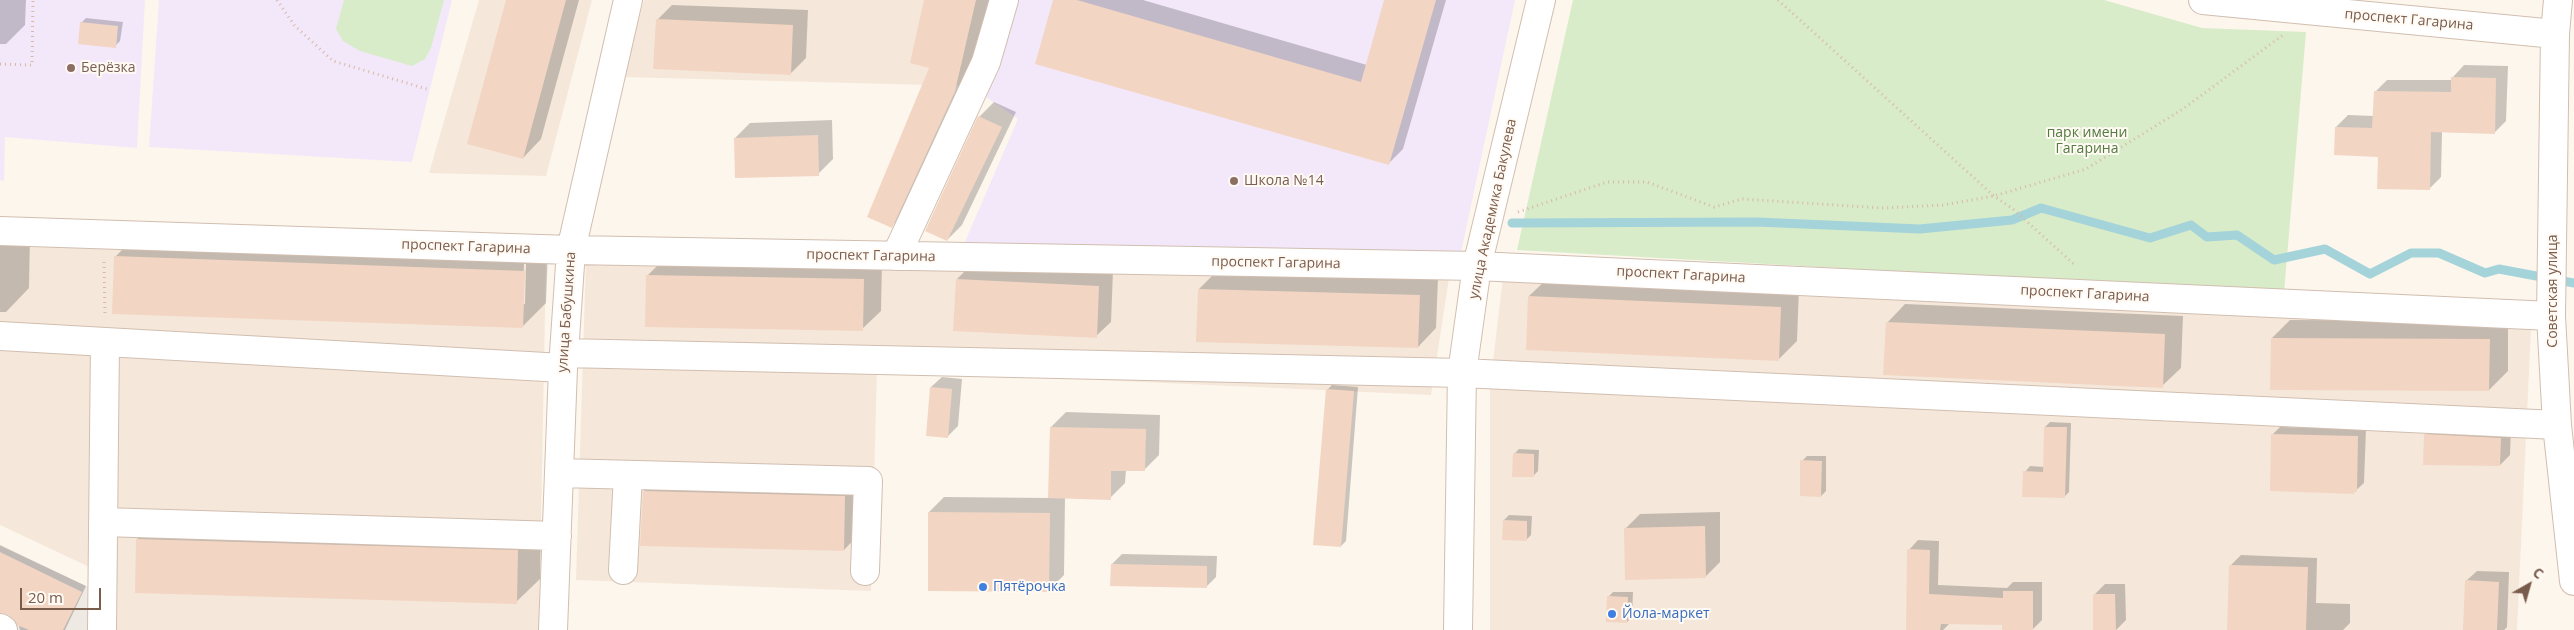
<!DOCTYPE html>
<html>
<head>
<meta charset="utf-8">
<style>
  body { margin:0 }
  #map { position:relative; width:2574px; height:630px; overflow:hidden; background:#fdf6ec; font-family:"Open Sans",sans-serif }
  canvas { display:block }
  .north { position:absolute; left:2504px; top:560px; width:50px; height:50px; -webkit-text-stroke:4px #fffaf3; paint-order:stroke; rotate:38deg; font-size:14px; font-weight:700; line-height:20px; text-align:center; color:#7a5c4d }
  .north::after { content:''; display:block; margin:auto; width:18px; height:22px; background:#7a5c4d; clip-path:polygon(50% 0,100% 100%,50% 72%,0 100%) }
  .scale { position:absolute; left:20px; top:588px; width:81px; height:22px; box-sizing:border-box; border:2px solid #7a5c4d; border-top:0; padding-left:6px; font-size:15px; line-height:18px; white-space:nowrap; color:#7a5c4d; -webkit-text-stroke:4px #fffaf3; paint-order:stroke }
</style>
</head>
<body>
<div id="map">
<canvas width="2574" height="630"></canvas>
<div class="north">С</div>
<div class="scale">20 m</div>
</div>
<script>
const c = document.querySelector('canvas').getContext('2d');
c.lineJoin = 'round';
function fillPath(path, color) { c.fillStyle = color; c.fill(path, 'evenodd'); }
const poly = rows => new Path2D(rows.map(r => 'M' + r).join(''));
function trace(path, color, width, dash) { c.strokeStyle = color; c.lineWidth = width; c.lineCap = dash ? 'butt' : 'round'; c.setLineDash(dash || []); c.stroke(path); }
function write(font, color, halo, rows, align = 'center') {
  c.font = font + ' "Open Sans",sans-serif'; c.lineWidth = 4; c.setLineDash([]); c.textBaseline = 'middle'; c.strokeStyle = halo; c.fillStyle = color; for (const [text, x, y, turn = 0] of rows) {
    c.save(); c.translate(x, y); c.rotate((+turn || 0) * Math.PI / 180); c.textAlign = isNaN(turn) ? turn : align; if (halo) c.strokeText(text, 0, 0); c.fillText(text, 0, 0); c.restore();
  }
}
fillPath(poly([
  [479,0,592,0,546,176,429,173],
  [644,0,991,0,967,86,624,77],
  [0,239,546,260,539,630,116,630,117,580,0,525],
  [586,259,1449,278,1431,395,877,370,871,591,576,580],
  [1503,277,2531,329,2517,630,1490,630,1490,387]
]), '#f5e8da');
fillPath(poly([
  [0,546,95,590,94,630,0,630]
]), '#efe9e4');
fillPath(poly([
  [0,0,145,0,137,148,5,137,4,181,0,180],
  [159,0,452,0,412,162,149,147],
  [1016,0,1515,0,1461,252,964,244,1018,119,986,97]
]), '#f3e8fa');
fillPath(poly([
  [344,0,444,0,431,48,425,59,412,66,360,51,343,41,336,29],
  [1573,0,2104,0,2202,28,2306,32,2284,293,1517,250]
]), '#d8ecc9');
fillPath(poly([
  [0,0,26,0,25,25,6,44,0,44],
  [507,0,579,0,541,139,523,158],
  [925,0,989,0,973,72,909,209,891,227,931,67],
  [1054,0,1143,0,1367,65,1386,0,1446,0,1403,149,1388,164],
  [672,5,808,10,806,58,791,73,657,20],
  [86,18,123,22,120,41,115,46,81,23],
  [2464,65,2508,66,2506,121,2494,133,2442,131,2441,177,2429,189,2336,127,2348,115,2374,116,2375,92,2387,80,2453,80,2453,77],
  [994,102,1016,112,962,225,947,240,979,117],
  [832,120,833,159,818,174,735,138,750,123],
  [139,233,548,248,546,303,522,327,115,257],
  [524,264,526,264,525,304,522,304],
  [0,234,30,235,29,288,6,312,0,312],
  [666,257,882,261,881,311,862,329,647,276],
  [972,264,1113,271,1111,322,1096,336,957,279],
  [1218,270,1438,277,1436,328,1418,347,1199,289],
  [1548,278,1799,288,1797,341,1779,359,1529,296],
  [1905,304,2183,316,2181,368,2162,386,1887,323],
  [2290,320,2508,321,2508,371,2489,390,2272,338],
  [942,377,962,379,958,426,948,436,931,387],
  [1332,385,1358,387,1346,541,1341,546,1327,390],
  [1066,412,1160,415,1159,455,1144,470,1126,470,1125,483,1110,498,1065,497,1064,575,1049,590,929,512,944,497,1050,498,1051,427],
  [2050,422,2071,423,2069,492,2064,497,2025,472,2030,466,2044,467,2045,427],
  [2436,424,2511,428,2510,455,2500,465,2425,435],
  [2280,427,2366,429,2364,483,2353,493,2272,435],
  [1519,449,1539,450,1538,471,1533,476,1514,454],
  [1807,456,1826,456,1826,491,1821,496,1802,461],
  [663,473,863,478,862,531,844,550,644,491],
  [1720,512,1720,562,1705,577,1625,529,1640,514],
  [1509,515,1532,516,1531,535,1526,540,1504,520],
  [161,516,541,528,540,579,516,602,137,539],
  [1918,540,1939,541,1938,585,2007,588,2013,582,2042,582,2042,620,2032,630,2004,624,1949,624,1943,630,1907,630,1909,550],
  [0,545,86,586,65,630,20,630,18,622,12,616,0,611],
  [1122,554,1217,556,1216,577,1206,587,1112,564],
  [2241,555,2317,558,2316,603,2350,604,2350,623,2343,630,2229,630,2231,565],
  [2477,571,2509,572,2507,627,2504,630,2465,630,2466,581],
  [2105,584,2125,584,2126,620,2116,630,2095,630,2094,595],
  [1613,592,1633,592,1632,617,1627,622,1608,597]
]), '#0003');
trace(poly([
  [1512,223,1757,222,1920,229,2012,220,2041,208,2150,238,2191,225,2207,237,2237,235,2274,260,2325,249,2370,274,2411,253,2439,253,2485,273,2499,269,2574,283]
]), '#a5d3da', 9);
fillPath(poly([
  [506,0,566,0,523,159,467,144],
  [924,0,976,0,955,91,892,228,867,217,929,68,910,63],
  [1053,0,1077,0,1361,82,1384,0,1436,0,1389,165,1035,64],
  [656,19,793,25,791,75,653,69],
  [80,22,118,26,116,48,78,44],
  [2451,77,2496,78,2495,134,2431,132,2430,190,2377,189,2378,157,2334,155,2335,127,2372,128,2374,91,2451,92],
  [978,116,1002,127,947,241,925,231],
  [818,135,819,176,735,178,734,138],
  [114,256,525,271,523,328,112,314],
  [646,275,864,279,863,331,645,327],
  [956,279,1099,286,1097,338,953,331],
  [1198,289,1420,295,1418,348,1196,342],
  [1528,296,1781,307,1779,361,1526,350],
  [1886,322,2165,334,2163,388,1883,375],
  [2271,338,2490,339,2489,391,2270,390],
  [930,387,952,389,948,438,926,436],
  [1326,389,1354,391,1341,547,1313,545],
  [1050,427,1146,429,1145,471,1111,471,1111,500,1048,498],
  [2044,427,2067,427,2065,498,2022,497,2023,471,2043,472],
  [2271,434,2358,436,2357,492,2354,492,2354,494,2270,491],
  [2424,434,2501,438,2500,466,2423,465],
  [1513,453,1534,454,1534,477,1512,477],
  [1800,460,1822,461,1821,497,1800,496],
  [643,491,845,496,844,551,640,546],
  [928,512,1050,513,1049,592,928,591],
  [1503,520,1527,521,1527,541,1502,540],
  [1705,526,1706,578,1625,580,1624,528],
  [136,539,518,550,517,604,135,593],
  [1907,549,1930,550,1929,594,2003,598,2003,591,2033,591,2033,630,2002,630,2002,625,1941,624,1940,630,1906,630],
  [0,552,82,592,63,630,29,630,17,625,9,615,0,613],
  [1111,564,1207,566,1207,588,1110,586],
  [2229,565,2308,567,2306,630,2227,630],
  [2465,580,2499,582,2497,630,2463,630],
  [2093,594,2115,594,2116,630,2093,630],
  [1607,596,1628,597,1627,623,1606,622]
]), '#f3d5c3');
const minor = poly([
  [2203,0,2555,34],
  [2558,0,2555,34,2551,316,2557,425,2574,581],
  [0,231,571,250,1477,266,2551,316],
  [896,256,986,62,1004,0],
  [0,336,563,368],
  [564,353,1462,373,2557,425],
  [559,473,868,481,865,571],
  [103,522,557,536],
  [623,570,628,475],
  [0,628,3,630],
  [102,630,105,342],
  [553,630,563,368,571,250,628,0],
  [1458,630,1462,373,1477,266,1541,0]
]);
trace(minor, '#d1beb0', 30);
trace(poly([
  [277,0,294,25,333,61,430,90],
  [1778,0,1994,196,2013,209,2076,266],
  [0,64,32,65,33,0],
  [1518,212,1607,182,1647,182,1714,207,1742,199,1882,208,1943,205,1994,196,2086,169,2183,109,2283,35],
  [104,262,105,316]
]), '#d9b8a5', 3, [1, 4]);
trace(minor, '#fff', 28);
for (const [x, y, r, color] of [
  [71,68,5,"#8d6e63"],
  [1234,181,5,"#8d6e63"],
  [983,587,5,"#3f7fe0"],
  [1612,614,5,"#3f7fe0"]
]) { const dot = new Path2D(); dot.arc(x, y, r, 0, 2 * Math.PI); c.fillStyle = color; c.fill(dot); trace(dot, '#fffaf3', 2); }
write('14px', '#7a5c4d', '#fffaf3', [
  ["проспект Гагарина",2409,20,5],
  ["улица Академика Бакулева",1493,209,-78],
  ["проспект Гагарина",466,247,2],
  ["проспект Гагарина",871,256,1],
  ["проспект Гагарина",1276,263,1],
  ["проспект Гагарина",1681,275,3],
  ["Советская улица",2553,291,-90],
  ["проспект Гагарина",2085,294,3],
  ["улица Бабушкина",567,312,-86]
]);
write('14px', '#785e54', '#fffaf3', [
  ["Берёзка",81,68],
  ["Школа №14",1244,181]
], 'left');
write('14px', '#537a41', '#fffaf3', [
  ["парк имени",2087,133],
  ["Гагарина",2087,149]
]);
write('14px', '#366cbe', '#fffaf3', [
  ["Пятёрочка",993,587],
  ["Йола-маркет",1622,614]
], 'left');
</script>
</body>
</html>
